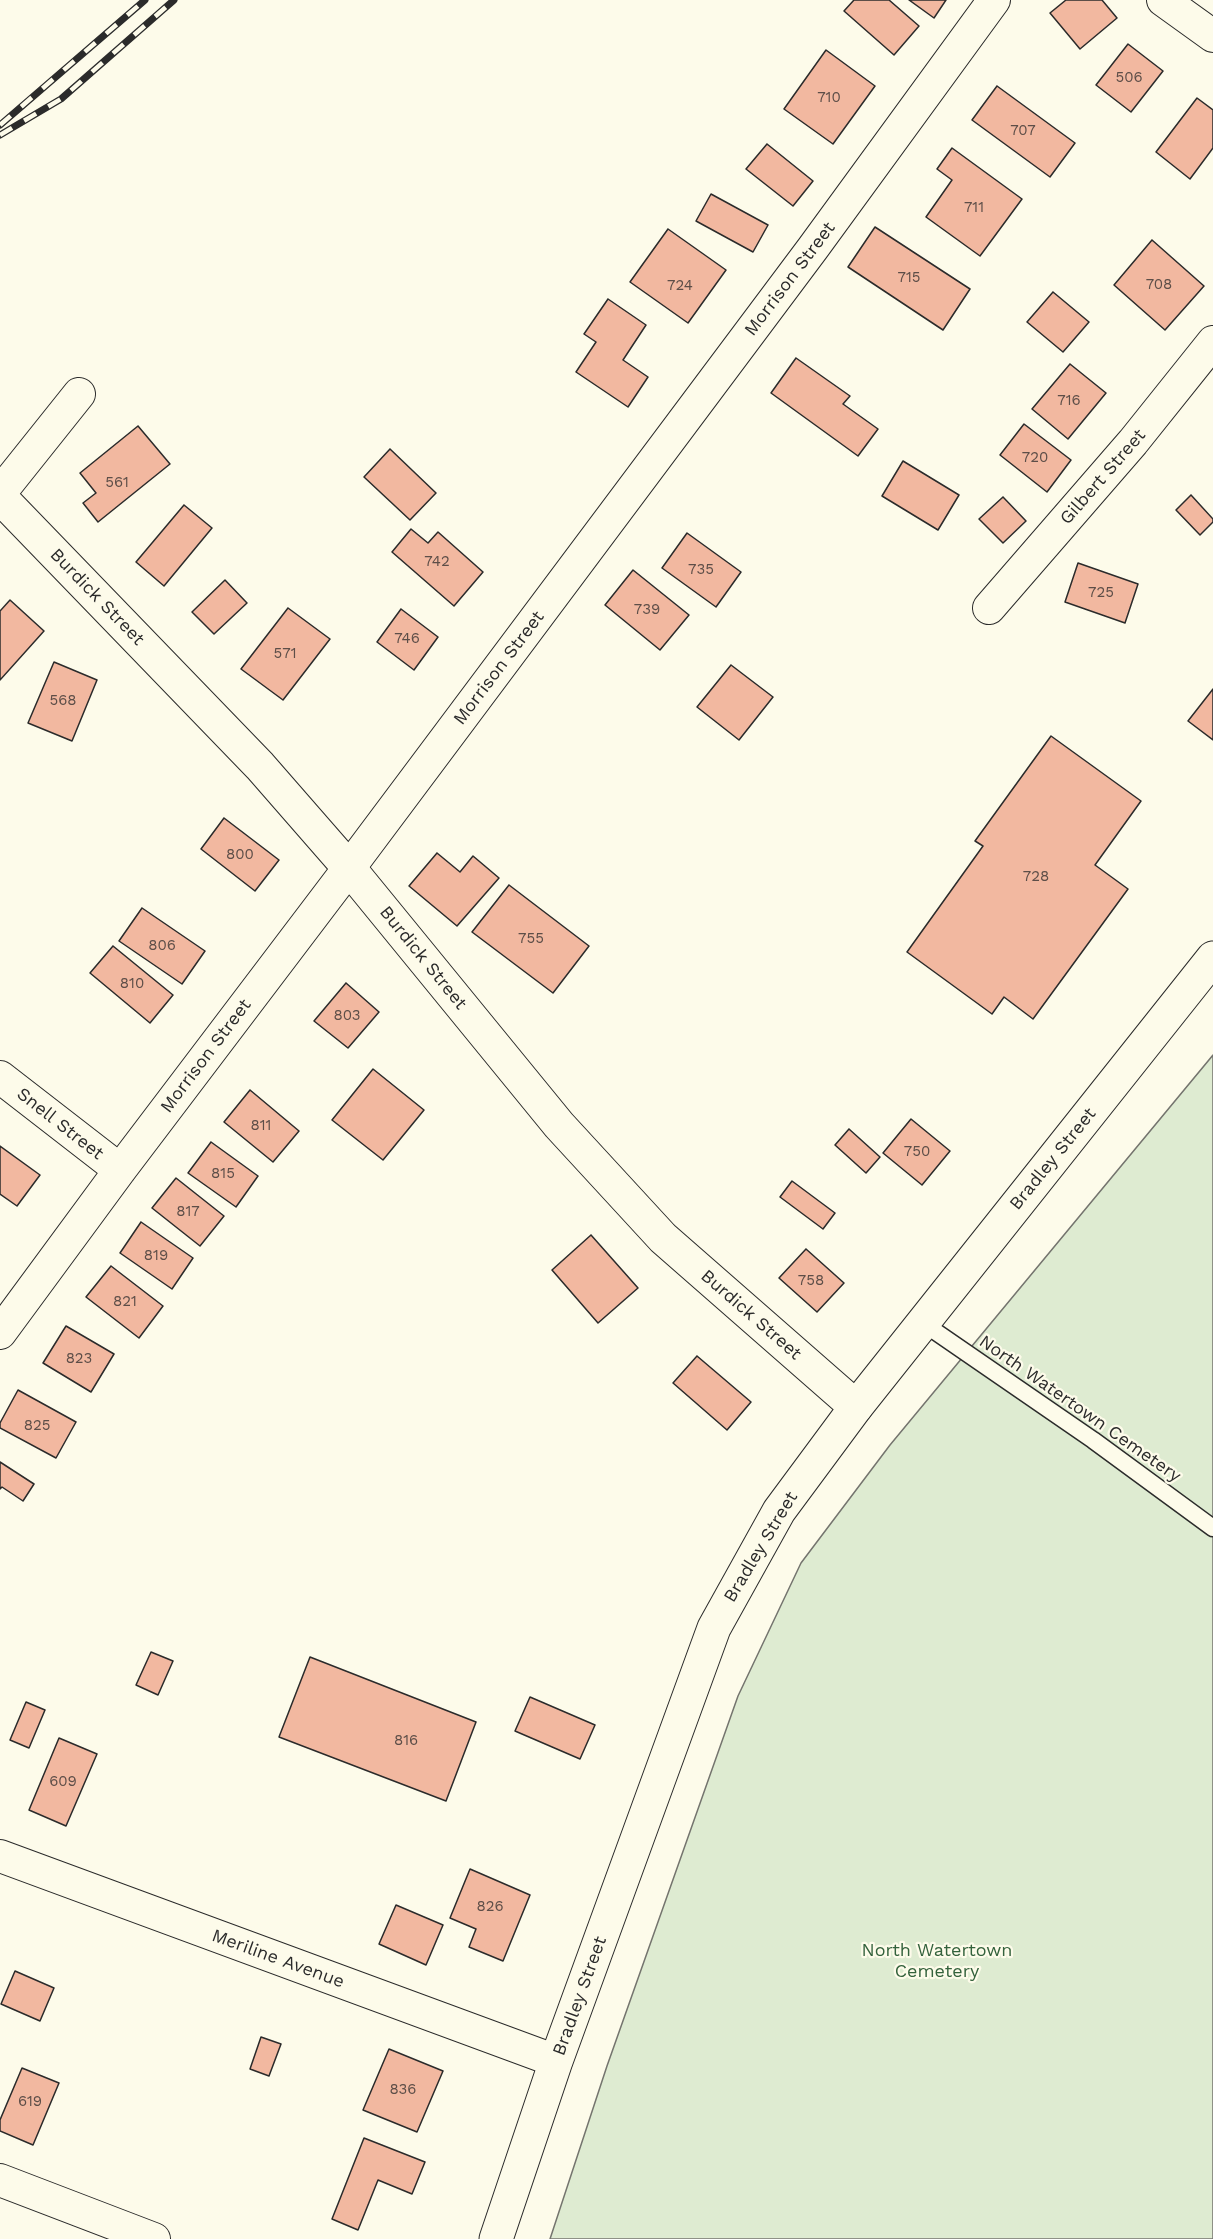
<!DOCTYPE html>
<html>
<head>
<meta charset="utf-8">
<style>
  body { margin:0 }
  canvas { display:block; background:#fdfbea }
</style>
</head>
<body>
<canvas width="1213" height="2239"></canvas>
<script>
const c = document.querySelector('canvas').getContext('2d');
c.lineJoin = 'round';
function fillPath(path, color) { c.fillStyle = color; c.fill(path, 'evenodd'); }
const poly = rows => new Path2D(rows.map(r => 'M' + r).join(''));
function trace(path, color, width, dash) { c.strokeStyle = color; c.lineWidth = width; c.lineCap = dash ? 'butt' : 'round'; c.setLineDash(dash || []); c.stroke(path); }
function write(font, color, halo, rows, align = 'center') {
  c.font = font + ' "Work Sans",sans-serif'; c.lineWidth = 4.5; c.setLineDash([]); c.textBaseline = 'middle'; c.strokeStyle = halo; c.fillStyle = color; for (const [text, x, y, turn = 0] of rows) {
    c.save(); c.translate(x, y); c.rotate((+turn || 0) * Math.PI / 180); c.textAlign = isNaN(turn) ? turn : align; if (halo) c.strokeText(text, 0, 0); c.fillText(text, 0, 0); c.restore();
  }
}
const green = poly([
  [1213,1055,1213,2239,550,2239,607,2066,738,1696,801,1563,890,1445,1213,1055]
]);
fillPath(green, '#deebd1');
trace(green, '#74746e', 1.5);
const building = poly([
  [854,0,889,0,919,26,894,55,844,11,854,0],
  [909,0,946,0,934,18,909,0],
  [1066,0,1102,0,1117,18,1080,49,1050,13,1066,0],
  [1128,44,1163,71,1131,112,1096,85,1128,44],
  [826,50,875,86,833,144,784,109,826,50],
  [997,86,1075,143,1050,177,972,120,997,86],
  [1197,98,1213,110,1213,148,1190,179,1156,152,1197,98],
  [767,144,813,181,793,206,746,169,767,144],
  [952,148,1022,199,980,256,926,217,952,180,937,169,952,148],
  [711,194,768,225,753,252,696,221,711,194],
  [875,227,970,289,943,330,848,267,875,227],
  [668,229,726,270,688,323,630,282,668,229],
  [1152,240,1204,286,1165,330,1114,285,1152,240],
  [1053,292,1089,322,1063,352,1027,322,1053,292],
  [608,299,646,325,623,360,648,377,628,407,576,372,596,342,584,334,608,299],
  [796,358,850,396,843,404,878,429,858,456,771,393,796,358],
  [1070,364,1106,393,1068,439,1032,409,1070,364],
  [1024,424,1071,460,1047,492,1000,455,1024,424],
  [138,426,170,464,98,522,83,503,96,493,80,473,138,426],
  [390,449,436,493,410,520,364,477,390,449],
  [903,461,959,495,938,530,882,496,903,461],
  [1191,495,1213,519,1213,522,1200,535,1176,510,1191,495],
  [1003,497,1026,521,1003,543,979,519,1003,497],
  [184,505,212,528,164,586,136,562,184,505],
  [411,529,428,543,438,532,483,572,454,606,392,552,411,529],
  [687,533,741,572,716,607,662,568,687,533],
  [1078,563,1138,584,1125,623,1065,602,1078,563],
  [633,570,689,615,660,650,605,605,633,570],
  [225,580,247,603,214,634,192,612,225,580],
  [10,600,44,631,0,680,0,611,10,600],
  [288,608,330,639,283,700,241,669,288,608],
  [401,609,438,637,414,670,377,642,401,609],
  [54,662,97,680,72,741,28,723,54,662],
  [731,665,773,697,739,740,697,707,731,665],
  [1213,689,1213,740,1188,721,1213,689],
  [1051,736,1141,801,1095,865,1128,889,1033,1019,1004,997,992,1014,907,952,983,846,975,841,1051,736],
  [224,818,279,860,255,891,201,849,224,818],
  [437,853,460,872,473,856,499,878,457,926,409,886,437,853],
  [509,885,589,946,553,993,472,932,509,885],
  [142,908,205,951,182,984,119,941,142,908],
  [113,946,173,995,150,1023,90,973,113,946],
  [346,983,379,1012,348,1048,314,1021,346,983],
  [373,1069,424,1110,383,1160,332,1120,373,1069],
  [250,1090,299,1131,273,1162,224,1122,250,1090],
  [911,1119,950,1151,922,1185,883,1153,911,1119],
  [849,1129,880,1157,866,1173,835,1145,849,1129],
  [211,1142,258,1176,236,1207,188,1173,211,1142],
  [0,1146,40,1175,17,1206,0,1194,0,1146],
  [176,1178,224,1216,200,1246,152,1208,176,1178],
  [792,1181,835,1213,823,1229,780,1197,792,1181],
  [141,1222,193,1258,172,1289,120,1253,141,1222],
  [591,1235,638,1288,598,1323,552,1270,591,1235],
  [806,1249,844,1283,817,1312,779,1278,806,1249],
  [111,1266,163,1306,139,1338,86,1297,111,1266],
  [66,1326,114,1354,91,1392,43,1363,66,1326],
  [697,1356,751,1402,727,1430,673,1383,697,1356],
  [18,1390,76,1422,56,1458,0,1428,0,1423,18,1390],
  [0,1462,34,1484,23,1501,2,1487,0,1489,0,1462],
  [151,1652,173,1661,158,1695,136,1685,151,1652],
  [310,1657,476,1722,446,1801,279,1737,310,1657],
  [530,1697,595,1725,580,1759,515,1731,530,1697],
  [26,1702,45,1710,29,1748,10,1740,26,1702],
  [59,1738,97,1754,66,1826,29,1810,59,1738],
  [470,1869,530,1895,503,1961,469,1947,476,1929,450,1918,470,1869],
  [396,1905,443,1925,426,1965,379,1944,396,1905],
  [15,1971,54,1988,40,2021,1,2004,15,1971],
  [261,2037,281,2044,269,2076,250,2069,261,2037],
  [389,2049,443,2071,417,2132,363,2110,389,2049],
  [22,2068,59,2083,33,2145,0,2131,0,2120,22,2068],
  [364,2138,425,2162,412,2194,378,2180,358,2230,332,2219,364,2138]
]);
fillPath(building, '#f2b8a0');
trace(building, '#2b2b2b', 1.5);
const service = poly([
  [923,1323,1093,1440,1213,1528]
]);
const minor = poly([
  [1163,0,1213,36],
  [0,493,79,394],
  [989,608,1133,442,1213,342],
  [0,1077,120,1170],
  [0,1333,120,1170,349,868,813,248,994,0],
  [0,1856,556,2061],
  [0,2180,154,2239]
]);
const tertiary = poly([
  [0,497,260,766,349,868,559,1125,663,1238,856,1407]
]);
const primary = poly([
  [496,2239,556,2061,714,1628,779,1511,856,1407,1213,958]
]);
trace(service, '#2b2b2b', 19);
trace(minor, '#2b2b2b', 34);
trace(tertiary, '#2b2b2b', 35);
trace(primary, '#2b2b2b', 35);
trace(service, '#fdfbea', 16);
trace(minor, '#fdfbea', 32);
trace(tertiary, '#fdfbea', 33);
trace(primary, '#fdfbea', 33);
const rail = poly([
  [0,125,145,0],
  [0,135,61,99,174,0]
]);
trace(rail, '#2b2b2b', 7);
trace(rail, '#fdfbea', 4.5, [14]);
write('15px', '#5d4e48', null, [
  ["506",1129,78],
  ["710",829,98],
  ["707",1023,131],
  ["711",974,208],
  ["715",909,278],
  ["708",1159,285],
  ["724",680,286],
  ["716",1069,401],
  ["720",1035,458],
  ["561",117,483],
  ["742",437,562],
  ["735",701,570],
  ["725",1101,593],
  ["739",647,610],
  ["746",407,639],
  ["571",285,654],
  ["568",63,701],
  ["800",240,855],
  ["728",1036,877],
  ["755",531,939],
  ["806",162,946],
  ["810",132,984],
  ["803",347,1016],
  ["811",261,1126],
  ["750",917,1152],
  ["815",223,1174],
  ["817",188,1212],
  ["819",156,1256],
  ["758",811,1281],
  ["821",125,1302],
  ["823",79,1359],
  ["825",37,1426],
  ["816",406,1741],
  ["609",63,1782],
  ["826",490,1907],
  ["836",403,2090],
  ["619",30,2102]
]);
write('18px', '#2b2b2b', '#fdfbea', [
  ["Morrison Street",790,279,-53],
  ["Gilbert Street",1103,477,-49],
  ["Burdick Street",97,597,46],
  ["Morrison Street",499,668,-53],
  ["Burdick Street",423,958,51],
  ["Morrison Street",206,1056,-53],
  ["Snell Street",60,1124,38],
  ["Bradley Street",1053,1159,-51],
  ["Burdick Street",751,1315,41],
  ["North Watertown Cemetery",1080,1409,35],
  ["Bradley Street",761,1547,-59],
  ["Meriline Avenue",278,1959,20],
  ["Bradley Street",580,1996,-70]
]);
write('18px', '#34623c', '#fdfbea', [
  ["North Watertown",937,1951],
  ["Cemetery",937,1972]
]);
</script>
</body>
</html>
